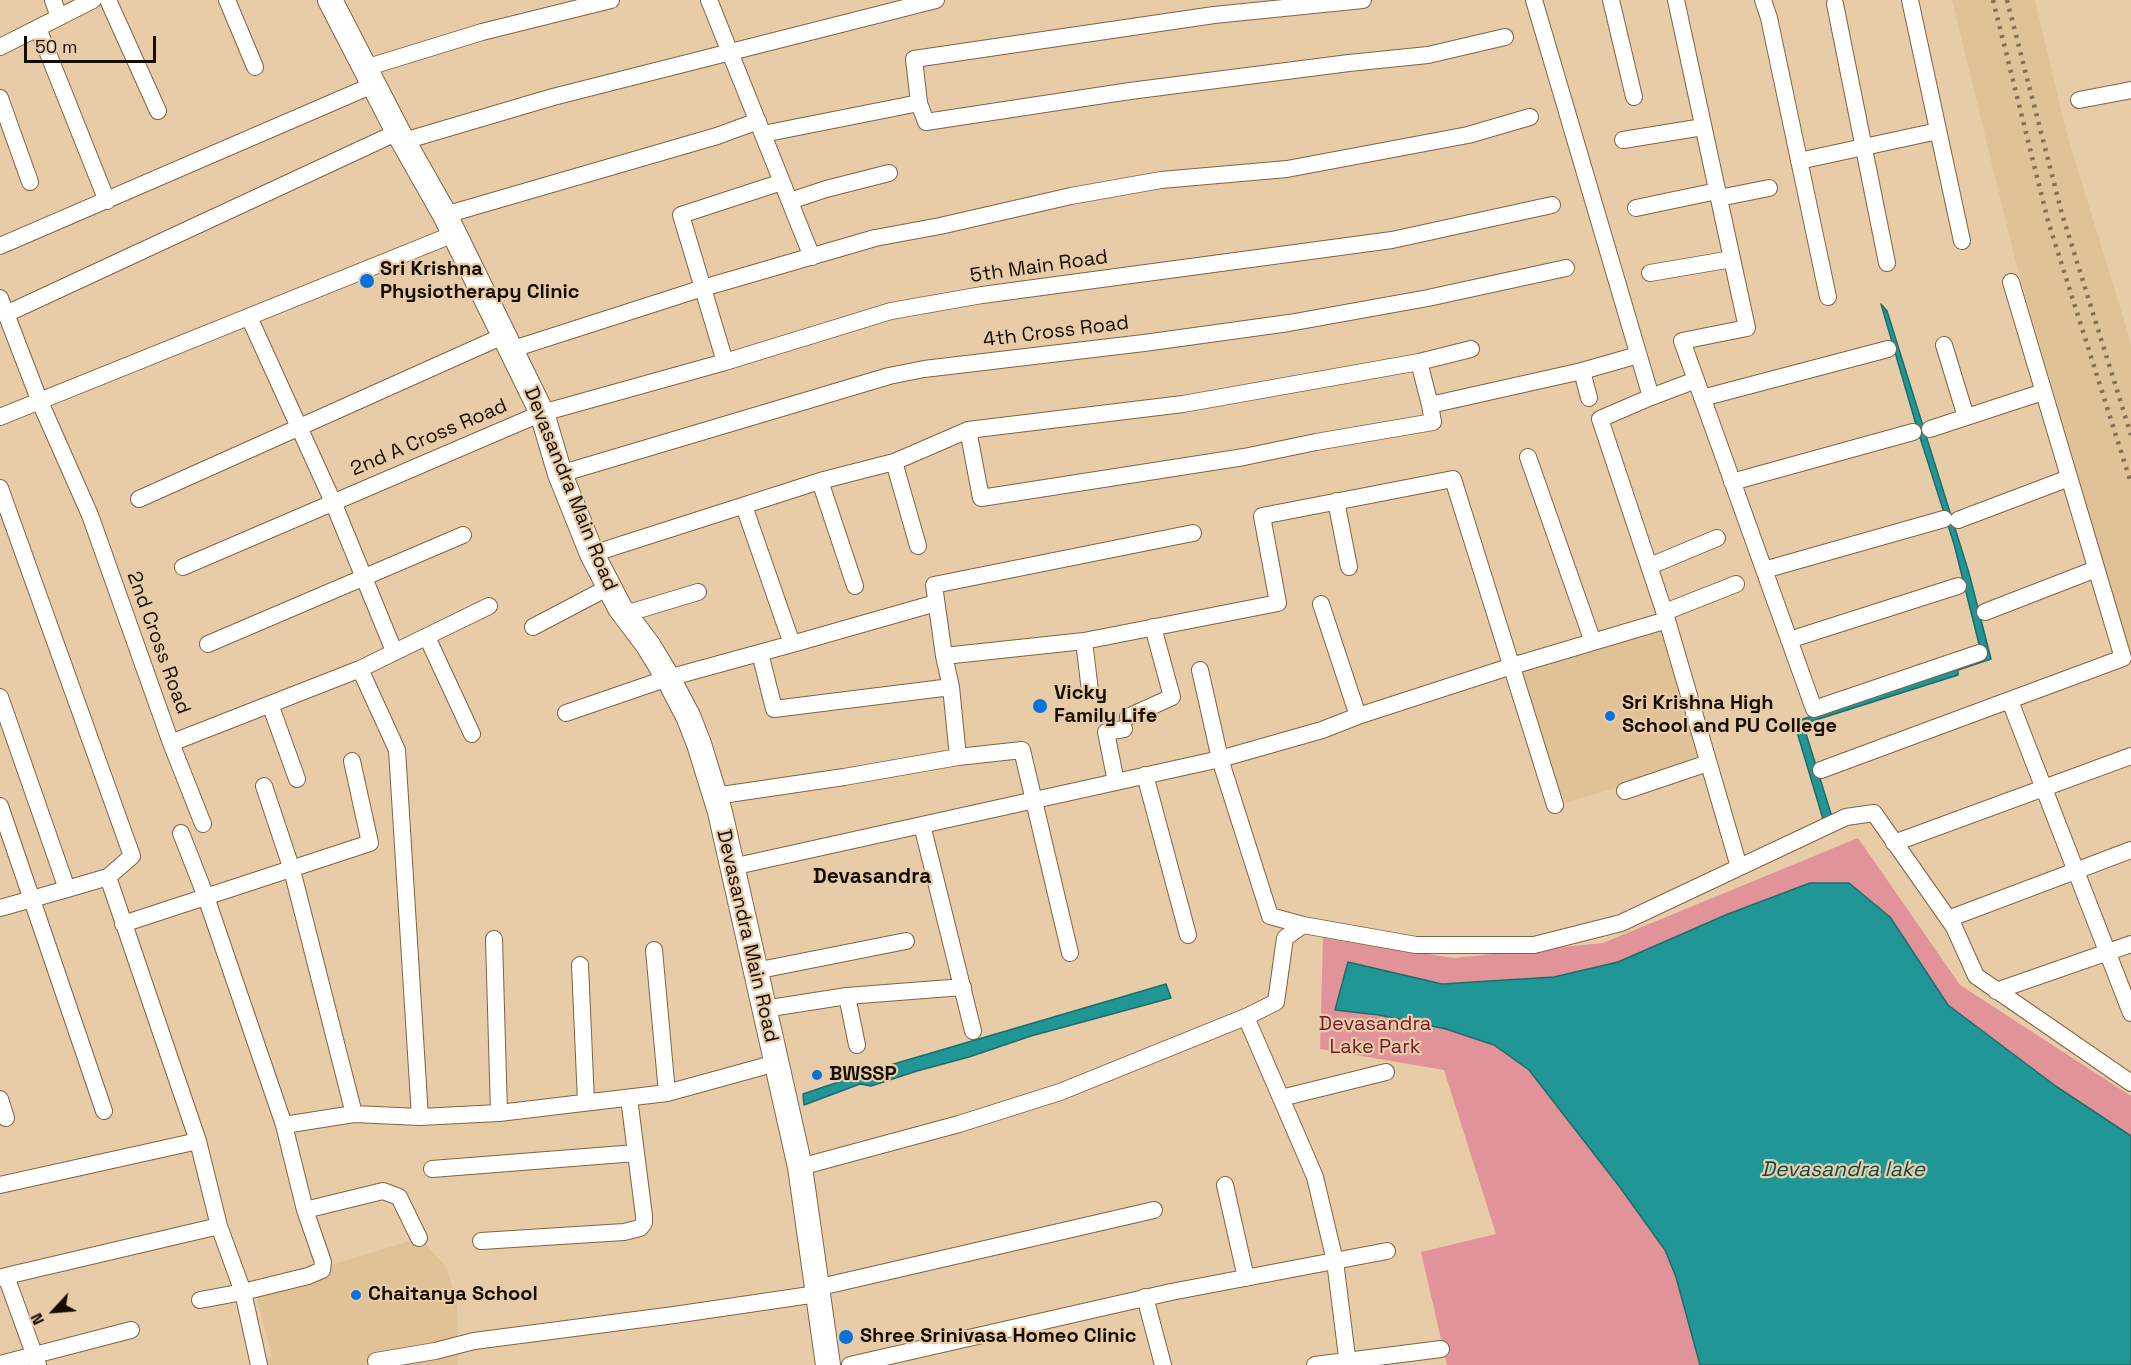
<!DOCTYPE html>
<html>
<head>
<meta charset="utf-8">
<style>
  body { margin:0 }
  #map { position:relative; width:2131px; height:1365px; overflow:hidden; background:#e8cca8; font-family:"Space Grotesk",sans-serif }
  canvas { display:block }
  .north { position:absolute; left:24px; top:1281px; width:60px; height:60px; -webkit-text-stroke:4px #e8cca8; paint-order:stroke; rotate:244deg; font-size:16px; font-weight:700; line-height:24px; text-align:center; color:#160d02 }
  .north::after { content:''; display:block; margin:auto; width:21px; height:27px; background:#160d02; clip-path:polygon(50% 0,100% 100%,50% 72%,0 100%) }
  .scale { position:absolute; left:24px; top:36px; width:132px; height:27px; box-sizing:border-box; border:3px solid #160d02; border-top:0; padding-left:8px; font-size:18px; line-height:21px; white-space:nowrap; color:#160d02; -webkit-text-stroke:4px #e8cca8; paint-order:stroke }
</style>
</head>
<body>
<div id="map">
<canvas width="2131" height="1365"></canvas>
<div class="north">N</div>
<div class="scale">50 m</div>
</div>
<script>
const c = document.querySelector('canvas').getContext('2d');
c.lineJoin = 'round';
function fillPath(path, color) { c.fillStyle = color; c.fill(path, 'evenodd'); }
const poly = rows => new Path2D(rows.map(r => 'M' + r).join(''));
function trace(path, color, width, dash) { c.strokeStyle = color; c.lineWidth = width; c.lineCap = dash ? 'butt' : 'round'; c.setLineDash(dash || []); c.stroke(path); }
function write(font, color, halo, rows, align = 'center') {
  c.font = font + ' "Space Grotesk",sans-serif'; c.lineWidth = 4.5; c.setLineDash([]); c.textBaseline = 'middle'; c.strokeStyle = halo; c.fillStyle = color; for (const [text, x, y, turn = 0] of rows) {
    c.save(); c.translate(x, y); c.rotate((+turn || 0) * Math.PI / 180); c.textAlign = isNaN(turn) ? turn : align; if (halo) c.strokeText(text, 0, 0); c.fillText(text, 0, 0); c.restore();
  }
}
fillPath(poly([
  [1952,0,2035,0,2066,131,2131,343,2131,657,2016,263],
  [1660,629,1700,763,1561,804,1520,670],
  [420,1238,446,1267,457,1301,458,1365,257,1365,256,1362,272,1356,254,1288]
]), '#e1c196');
fillPath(poly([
  [1858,838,1960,985,2131,1096,2131,1136,2057,1087,1948,1005,1890,917,1728,914,1618,962,1554,977,1442,984,1348,962,1335,1010,1379,1015,1446,1029,1494,1045,1529,1070,1619,1186,1665,1250,1676,1277,1700,1365,1447,1365,1421,1252,1496,1234,1444,1070,1320,1049,1323,938,1454,958,1603,943]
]), '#e29399');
const water = poly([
  [1881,304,1887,311,1969,573,1991,659,1958,670,1958,675,1803,724,1832,817,1823,819,1794,722,1952,671,1982,656,1954,544,1917,428,1881,304],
  [1810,883,1849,883,1890,917,1948,1005,2057,1087,2131,1136,2131,1365,1700,1365,1676,1277,1665,1250,1619,1186,1529,1070,1494,1045,1446,1029,1379,1015,1335,1010,1348,962,1442,984,1554,977,1618,962,1728,914,1810,883],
  [1166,984,1171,998,1031,1036,969,1057,917,1071,871,1086,860,1084,804,1105,803,1094,880,1068,1166,984]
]);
fillPath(water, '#209696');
trace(water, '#1d6d6a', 1.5);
const minor = poly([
  [53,0,59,17],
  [108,0,158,111],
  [227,0,255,67],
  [709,0,812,257],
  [1363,0,1214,15,914,59,919,103,926,122,1130,91,1349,63,1428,55,1505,37],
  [1534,0,1651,397,1600,419,1667,620,1739,867],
  [1611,0,1634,97],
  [1676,0,1747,328,1682,341,1814,709,1979,653],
  [1763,0,1769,18,1828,297],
  [1910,0,1962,241],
  [1835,4,1887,263],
  [38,28,107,201],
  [0,47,93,0],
  [365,68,482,32,611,0],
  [0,98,30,182],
  [2079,100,2131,90],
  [763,134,919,103],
  [1623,140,1703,127],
  [404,141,553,97,936,0],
  [1799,161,1938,131],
  [1719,198,1769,188],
  [790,201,826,189,889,173],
  [1636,208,1717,191],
  [445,215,717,136,758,121],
  [0,246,373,85],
  [1650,273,1732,259],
  [0,298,40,402,90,515,171,743,360,669,489,606],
  [6,314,398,132],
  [249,317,333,502,394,651],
  [1944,345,1966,417],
  [510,350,703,288,875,238,940,226,1071,196,1161,180,1287,169,1468,135,1530,117],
  [725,362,681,215,782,182],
  [1419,362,1471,349],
  [1582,371,1589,398],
  [1651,397,1696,380],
  [1702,398,1888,349],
  [0,417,454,234],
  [1930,429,2043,392],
  [968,430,1183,404,1419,362,1430,405,1582,371,1638,355],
  [1528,457,1593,642],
  [894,462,918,546],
  [560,474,889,376,924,369,1144,343,1289,323,1428,298,1566,268],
  [820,481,855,586],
  [1732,482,1913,432],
  [0,488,132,856,108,877,198,1141,219,1226,243,1292,308,1276,322,1270,323,1262,305,1210,284,1125,354,1114,292,870,264,786],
  [139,499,503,336],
  [1336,501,1349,567],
  [744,506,792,644,936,603],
  [1958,520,2069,478],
  [592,554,820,481,894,462,968,430,981,498,1244,457,1316,442,1433,422,1430,405],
  [1650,566,1717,538],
  [183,567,542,413,725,362,891,311,982,295,1392,240,1552,205],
  [1764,570,1944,519],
  [1665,612,1736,584],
  [1985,612,2096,569],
  [625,614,698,592],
  [533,627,609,587],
  [427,637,472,734],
  [1789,640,1958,586],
  [1084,641,1090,691],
  [208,644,463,535],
  [760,653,774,709,951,687],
  [944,656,1084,641,1278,603,1262,516,1453,479,1555,805],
  [360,669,397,750,420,1117],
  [1200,670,1220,759,1270,916,1303,925],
  [0,697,67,889,0,908],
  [2010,701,2131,1013],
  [270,704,297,779],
  [566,713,668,678,792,644],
  [1358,716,1512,666,1667,620],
  [1128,717,1172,697,1153,627],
  [171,743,203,824],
  [958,757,951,687,944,656,934,585,1193,533],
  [1821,770,2123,658,2011,282],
  [1145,775,1188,935],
  [1116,782,1106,732,1124,729],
  [1625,791,1708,763],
  [715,796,844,777,958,757,1022,750,1070,953],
  [0,806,104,1111],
  [922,825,973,1031],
  [181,833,206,897,284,1125],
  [1894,843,2131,756],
  [732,867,1220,759,1322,730,1358,716,1321,604],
  [67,889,108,877],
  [1948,919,2131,850],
  [123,924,370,843,352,761],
  [494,939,499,1113],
  [580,965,586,1102],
  [755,971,906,941],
  [1996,991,2131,944],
  [847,996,857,1045],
  [764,1009,847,996,963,987],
  [1246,1017,1315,1177,1335,1261,1348,1365],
  [667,1093,776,1063],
  [1281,1098,1386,1072],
  [0,1099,6,1118],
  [354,1114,420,1117,499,1113,667,1093,654,950],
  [800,1167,959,1124,1060,1092,1248,1016,1276,1002,1285,938,1303,925,1416,945,1534,945,1621,923,1846,817,1874,813,1954,927,1976,976,2131,1083],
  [432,1169,636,1153],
  [0,1185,198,1141],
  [1225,1185,1246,1278],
  [305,1210,383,1191,399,1197,419,1238],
  [481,1241,624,1232,640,1228,644,1223,644,1216,629,1098],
  [6,1276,219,1226],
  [0,1278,6,1276,38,1365],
  [816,1288,1154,1210],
  [1145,1297,1163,1365],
  [200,1300,243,1292,259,1365],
  [376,1361,435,1351,474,1341,674,1315,817,1294],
  [0,1364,131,1330],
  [850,1365,1171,1292,1387,1251],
  [1315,1365,1441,1349]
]);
const secondary = poly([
  [330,0,398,132,445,215,542,413,560,474,592,554,620,608,648,645,668,678,688,716,699,744,720,812,800,1167,828,1365]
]);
trace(minor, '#7d6443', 18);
trace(secondary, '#7d6443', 26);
trace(minor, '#fff', 16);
trace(secondary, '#fff', 24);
trace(poly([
  [1993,0,2048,221,2131,483],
  [2007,0,2062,214,2131,435]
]), '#827058', 4.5, [3, 6]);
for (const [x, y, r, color] of [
  [367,281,8,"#0472d9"],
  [1040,706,8,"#0472d9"],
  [1610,716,6,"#0472d9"],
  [817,1075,6,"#0472d9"],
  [356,1295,6,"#0472d9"],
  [846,1337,8,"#0472d9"]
]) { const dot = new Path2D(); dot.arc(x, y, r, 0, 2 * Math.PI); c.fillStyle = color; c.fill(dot); trace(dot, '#e8cca8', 2); }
write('20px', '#160d02', '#e8cca8', [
  ["5th Main Road",1039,267,-8],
  ["4th Cross Road",1056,332,-7],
  ["2nd A Cross Road",429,438,-23],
  ["Devasandra Main Road",570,489,68],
  ["2nd Cross Road",158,643,70],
  ["Devasandra Main Road",747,936,77]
]);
write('bold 20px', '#160d02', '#e8cca8', [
  ["Sri Krishna",380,270],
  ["Physiotherapy Clinic",380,293],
  ["Vicky",1054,694],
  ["Family Life",1054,717],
  ["Sri Krishna High",1622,704],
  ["School and PU College",1622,727],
  ["BWSSP",829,1075],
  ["Chaitanya School",368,1295],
  ["Shree Srinivasa Homeo Clinic",860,1337]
], 'left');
write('20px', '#721a2b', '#e8cca8', [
  ["Devasandra",1375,1025],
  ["Lake Park",1375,1048]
]);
write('bold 21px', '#160d02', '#e8cca8', [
  ["Devasandra",872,877]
]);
write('italic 21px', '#0a4c4c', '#e8cca8', [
  ["Devasandra lake",1843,1170]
]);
</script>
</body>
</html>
